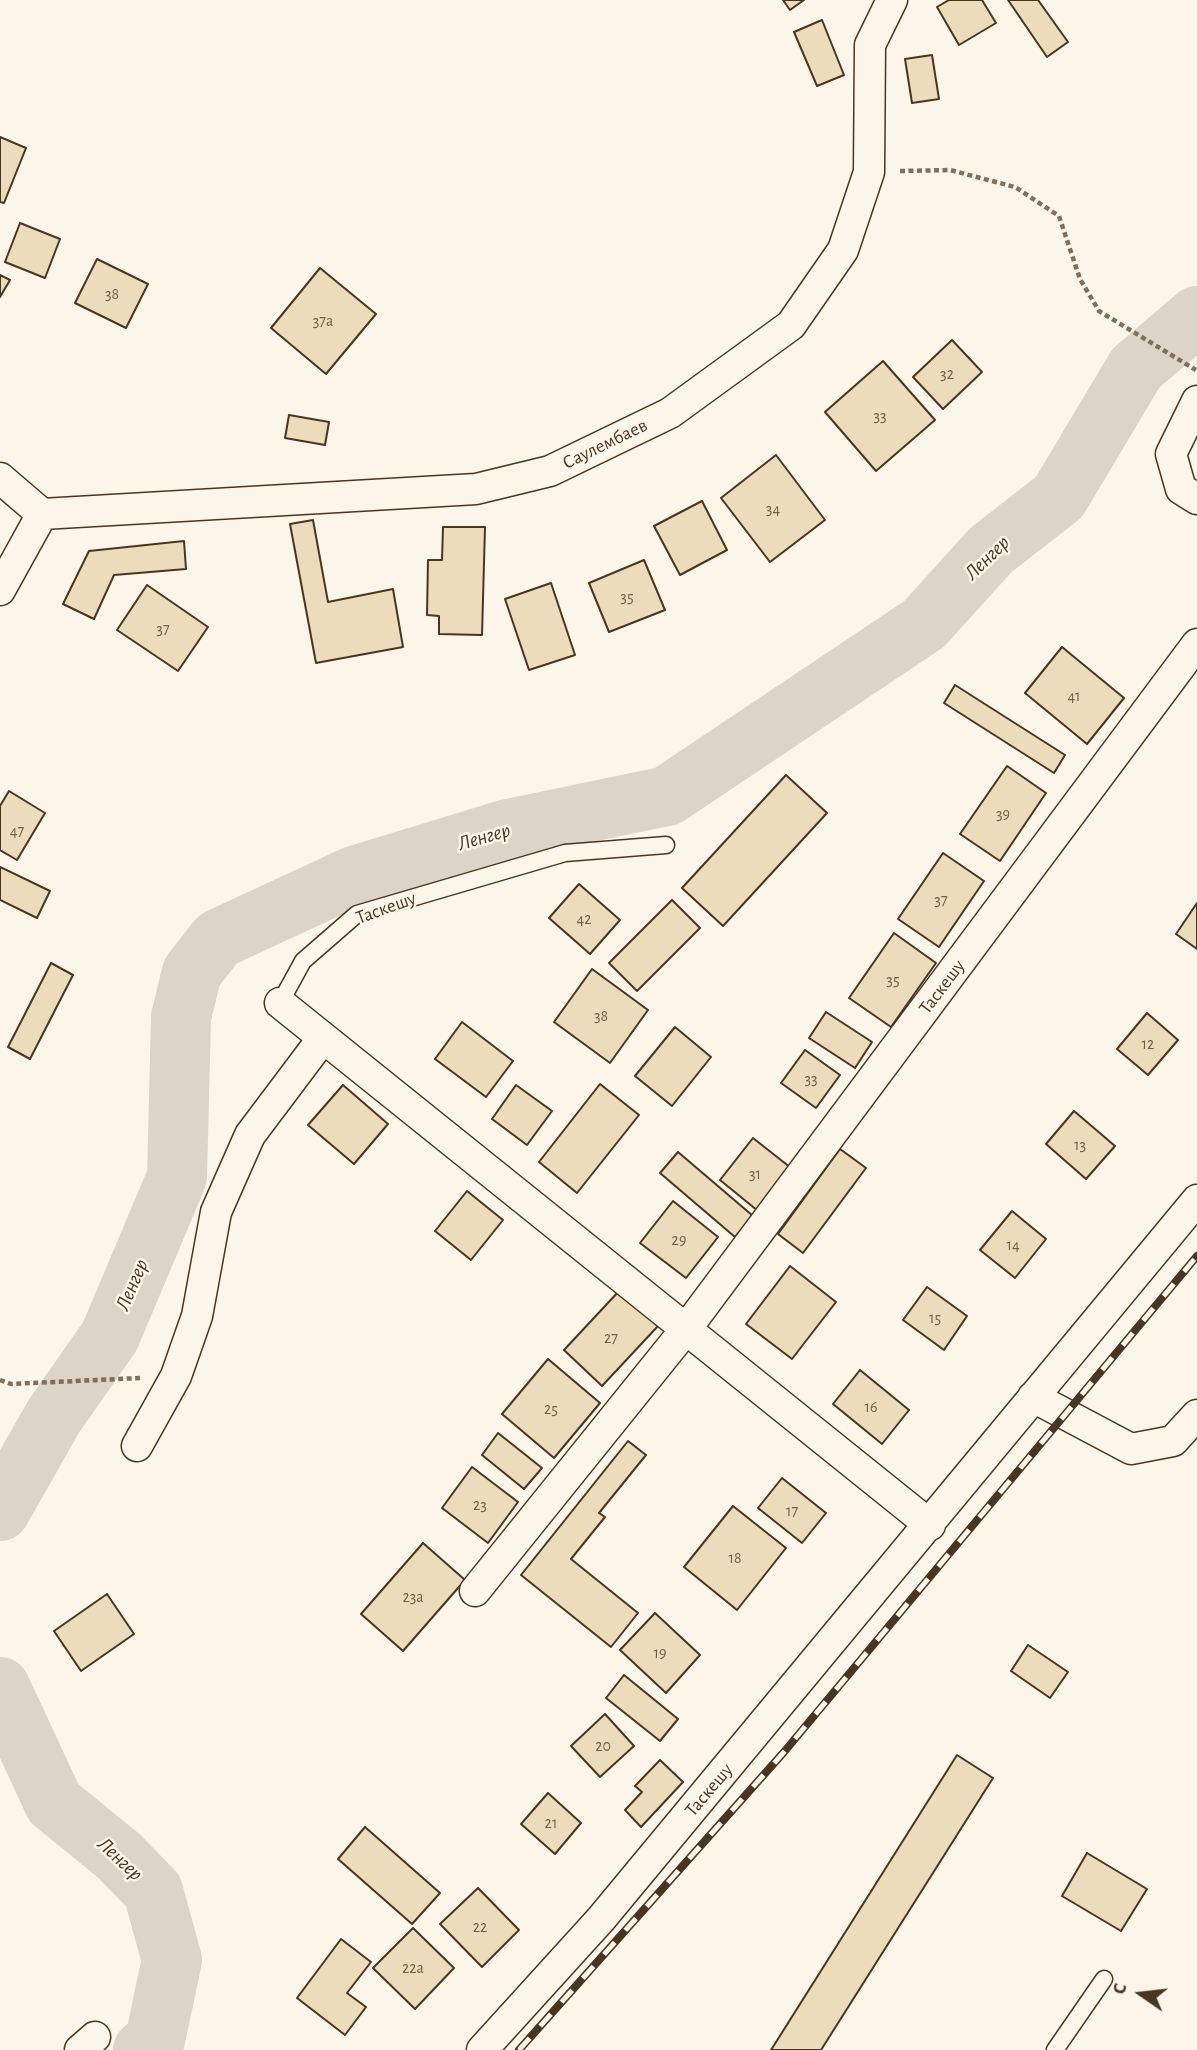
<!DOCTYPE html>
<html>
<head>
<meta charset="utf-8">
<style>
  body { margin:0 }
  #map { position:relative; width:1197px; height:2050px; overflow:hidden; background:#fbf6e9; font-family:"Alegreya Sans",sans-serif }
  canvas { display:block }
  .north { position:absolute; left:1106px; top:1959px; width:70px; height:70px; -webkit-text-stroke:5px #fbf6e9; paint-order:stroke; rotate:284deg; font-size:19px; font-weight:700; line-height:28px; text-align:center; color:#4a3520 }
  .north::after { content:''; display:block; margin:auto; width:24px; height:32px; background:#4a3520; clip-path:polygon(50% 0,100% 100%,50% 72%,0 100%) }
</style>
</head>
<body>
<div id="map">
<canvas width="1197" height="2050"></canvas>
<div class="north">С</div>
</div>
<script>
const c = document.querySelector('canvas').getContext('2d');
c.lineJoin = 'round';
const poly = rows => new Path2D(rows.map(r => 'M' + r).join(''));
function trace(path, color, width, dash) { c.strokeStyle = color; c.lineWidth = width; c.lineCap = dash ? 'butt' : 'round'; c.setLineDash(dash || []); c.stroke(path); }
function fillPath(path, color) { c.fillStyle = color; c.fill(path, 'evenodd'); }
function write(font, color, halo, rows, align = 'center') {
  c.font = font + ' "Alegreya Sans",sans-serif'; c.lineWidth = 5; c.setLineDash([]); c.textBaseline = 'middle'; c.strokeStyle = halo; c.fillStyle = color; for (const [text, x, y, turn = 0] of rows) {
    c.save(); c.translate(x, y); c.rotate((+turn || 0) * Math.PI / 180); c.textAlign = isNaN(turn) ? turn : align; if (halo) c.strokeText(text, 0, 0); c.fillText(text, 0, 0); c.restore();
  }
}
trace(poly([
  [0,1511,54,1416,110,1336,177,1177,181,1017,192,972,218,939,354,876,508,829,667,796,924,624,991,550,1059,497,1136,368,1197,316],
  [0,1687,54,1803,119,1856,153,1891,172,1960,155,2040,143,2050]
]), '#dcd4c6', 60);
const building = poly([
  [783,0,804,0,790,10,783,0],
  [949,0,982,0,996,23,959,45,937,7,949,0],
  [1008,0,1038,0,1068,42,1047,57,1008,0],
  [822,20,844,75,817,86,794,32,822,20],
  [932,55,939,99,912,103,905,59,932,55],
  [0,137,26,148,4,203,0,202,0,137],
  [20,223,60,239,45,278,5,262,20,223],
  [97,259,148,284,126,328,75,303,97,259],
  [320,268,376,314,326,374,271,328,320,268],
  [0,275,10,280,0,297,0,275],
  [952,340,982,372,943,409,913,377,952,340],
  [883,361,935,420,876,471,825,412,883,361],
  [289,415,329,422,325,445,285,438,289,415],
  [776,455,825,520,770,562,721,498,776,455],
  [702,501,727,550,680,575,654,526,702,501],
  [313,520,328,602,393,589,403,647,316,663,290,524,313,520],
  [443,527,485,527,482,635,439,634,439,616,427,615,428,560,442,560,443,527],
  [184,541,186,569,114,575,94,619,63,604,89,551,184,541],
  [644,560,665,610,609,632,589,583,644,560],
  [551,583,575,655,529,670,505,599,551,583],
  [147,585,208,627,178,671,117,630,147,585],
  [1062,647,1124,698,1087,744,1025,693,1062,647],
  [955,685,1065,755,1054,773,944,703,955,685],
  [1007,766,1046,793,1000,861,960,834,1007,766],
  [786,775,827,813,723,926,682,888,786,775],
  [9,791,45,813,17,860,0,850,0,806,9,791],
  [943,853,984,881,939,947,898,919,943,853],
  [0,867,50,891,37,918,0,900,0,867],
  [579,884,620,920,590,954,549,918,579,884],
  [672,900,700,928,637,991,609,963,672,900],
  [1197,903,1197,949,1176,934,1197,903],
  [894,933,936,963,891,1027,849,998,894,933],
  [51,963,73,975,30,1059,8,1047,51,963],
  [592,969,648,1010,610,1063,554,1022,592,969],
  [826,1012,872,1042,855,1068,809,1038,826,1012],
  [1147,1013,1178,1040,1148,1075,1117,1049,1147,1013],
  [462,1022,513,1061,486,1097,435,1059,462,1022],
  [675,1027,711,1057,672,1106,635,1076,675,1027],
  [805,1050,840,1075,816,1108,781,1083,805,1050],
  [600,1084,639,1115,577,1193,539,1162,600,1084],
  [343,1085,388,1124,354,1164,308,1125,343,1085],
  [516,1085,552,1111,527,1145,492,1119,516,1085],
  [1074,1111,1115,1146,1086,1179,1046,1144,1074,1111],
  [753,1138,791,1168,758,1211,720,1180,753,1138],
  [840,1149,866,1168,803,1253,778,1234,840,1149],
  [678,1152,753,1216,735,1237,660,1173,678,1152],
  [467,1191,503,1220,471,1260,435,1231,467,1191],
  [673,1201,718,1237,686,1278,640,1243,673,1201],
  [1012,1211,1046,1239,1015,1278,980,1250,1012,1211],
  [790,1266,836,1302,792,1359,746,1324,790,1266],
  [927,1287,967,1316,944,1350,903,1320,927,1287],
  [620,1290,658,1326,602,1386,564,1350,620,1290],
  [548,1359,600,1403,554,1458,502,1414,548,1359],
  [860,1370,909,1410,882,1444,833,1404,860,1370],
  [498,1433,542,1468,524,1489,482,1455,498,1433],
  [628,1441,646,1455,599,1513,605,1517,571,1559,638,1613,611,1647,521,1575,628,1441],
  [472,1467,518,1502,488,1543,442,1508,472,1467],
  [782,1478,826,1513,802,1543,758,1508,782,1478],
  [733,1506,786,1548,737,1610,684,1567,733,1506],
  [423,1543,465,1580,403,1651,361,1614,423,1543],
  [107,1594,134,1634,81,1671,54,1631,107,1594],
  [655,1613,700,1655,666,1693,620,1650,655,1613],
  [1028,1645,1068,1672,1050,1698,1011,1671,1028,1645],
  [624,1675,678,1719,660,1741,606,1698,624,1675],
  [605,1714,634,1746,600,1777,571,1746,605,1714],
  [957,1755,993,1778,821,2050,771,2050,957,1755],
  [660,1760,683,1782,641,1827,625,1810,642,1792,635,1786,660,1760],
  [548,1793,581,1823,555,1854,521,1824,548,1793],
  [365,1827,440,1893,412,1924,338,1859,365,1827],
  [1087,1853,1147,1889,1121,1931,1062,1896,1087,1853],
  [478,1888,519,1930,482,1967,440,1924,478,1888],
  [413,1928,454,1968,415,2009,373,1968,413,1928],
  [341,1939,371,1962,347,1993,366,2007,345,2035,297,1998,341,1939]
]);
fillPath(building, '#ecdcbc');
trace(building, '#4a3520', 2);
const lane = poly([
  [280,1003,303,961,357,914,565,853,666,845],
  [1055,2050,1104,1979]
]);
const street = poly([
  [1197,401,1171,454,1181,489,1197,499],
  [0,478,42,514,476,489,550,471,670,413,791,325,843,250,869,172,870,45,892,0],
  [0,590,42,514],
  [280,1003,930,1525],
  [1033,1397,1131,1449,1173,1441,1197,1415],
  [137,1446,176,1376,197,1316,216,1212,250,1135,323,1038],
  [475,1591,686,1329,1197,644],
  [80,2050,95,2037],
  [482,2050,601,1919,1197,1200]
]);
trace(lane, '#4a3520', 19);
trace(street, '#4a3520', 33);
trace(poly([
  [900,171,950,170,1015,187,1059,216,1080,279,1099,311,1196,370],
  [0,1380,11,1384,140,1378]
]), '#7f6f5c', 4.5, [5, 3.5]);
trace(lane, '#fbf6e9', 16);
trace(street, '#fbf6e9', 30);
const rail = poly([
  [519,2050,784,1752,1197,1256]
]);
trace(rail, '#4a3520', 8);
trace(rail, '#fbf6e9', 5, [16]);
write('16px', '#725f47', null, [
  ["38",112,294],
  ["37а",323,321],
  ["32",947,374],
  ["33",880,416],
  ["34",773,509],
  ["35",627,597],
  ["37",163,629],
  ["41",1074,696],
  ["39",1003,814],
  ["47",17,831],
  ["37",941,900],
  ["42",584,919],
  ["35",893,980],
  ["38",601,1016],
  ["12",1148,1044],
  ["33",811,1079],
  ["13",1080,1145],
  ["31",755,1174],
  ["29",679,1240],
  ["14",1013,1245],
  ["15",935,1318],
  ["27",611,1338],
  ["16",871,1407],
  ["25",551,1409],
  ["23",480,1505],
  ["17",792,1511],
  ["18",735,1558],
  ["23а",413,1597],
  ["19",660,1653],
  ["20",603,1746],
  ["21",551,1823],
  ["22",480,1927],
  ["22а",413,1968]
]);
write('19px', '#4a3520', '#fbf6e9', [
  ["Саулембаев",605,444,-26],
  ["Таскешу",386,908,-20],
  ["Таскешу",942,987,-53],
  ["Таскешу",709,1790,-50]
]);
write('italic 21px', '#4a3520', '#fbf6e9', [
  ["Ленгер",987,558,-44],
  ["Ленгер",484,837,-16],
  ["Ленгер",132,1285,-67],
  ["Ленгер",120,1859,43]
]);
</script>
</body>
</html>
